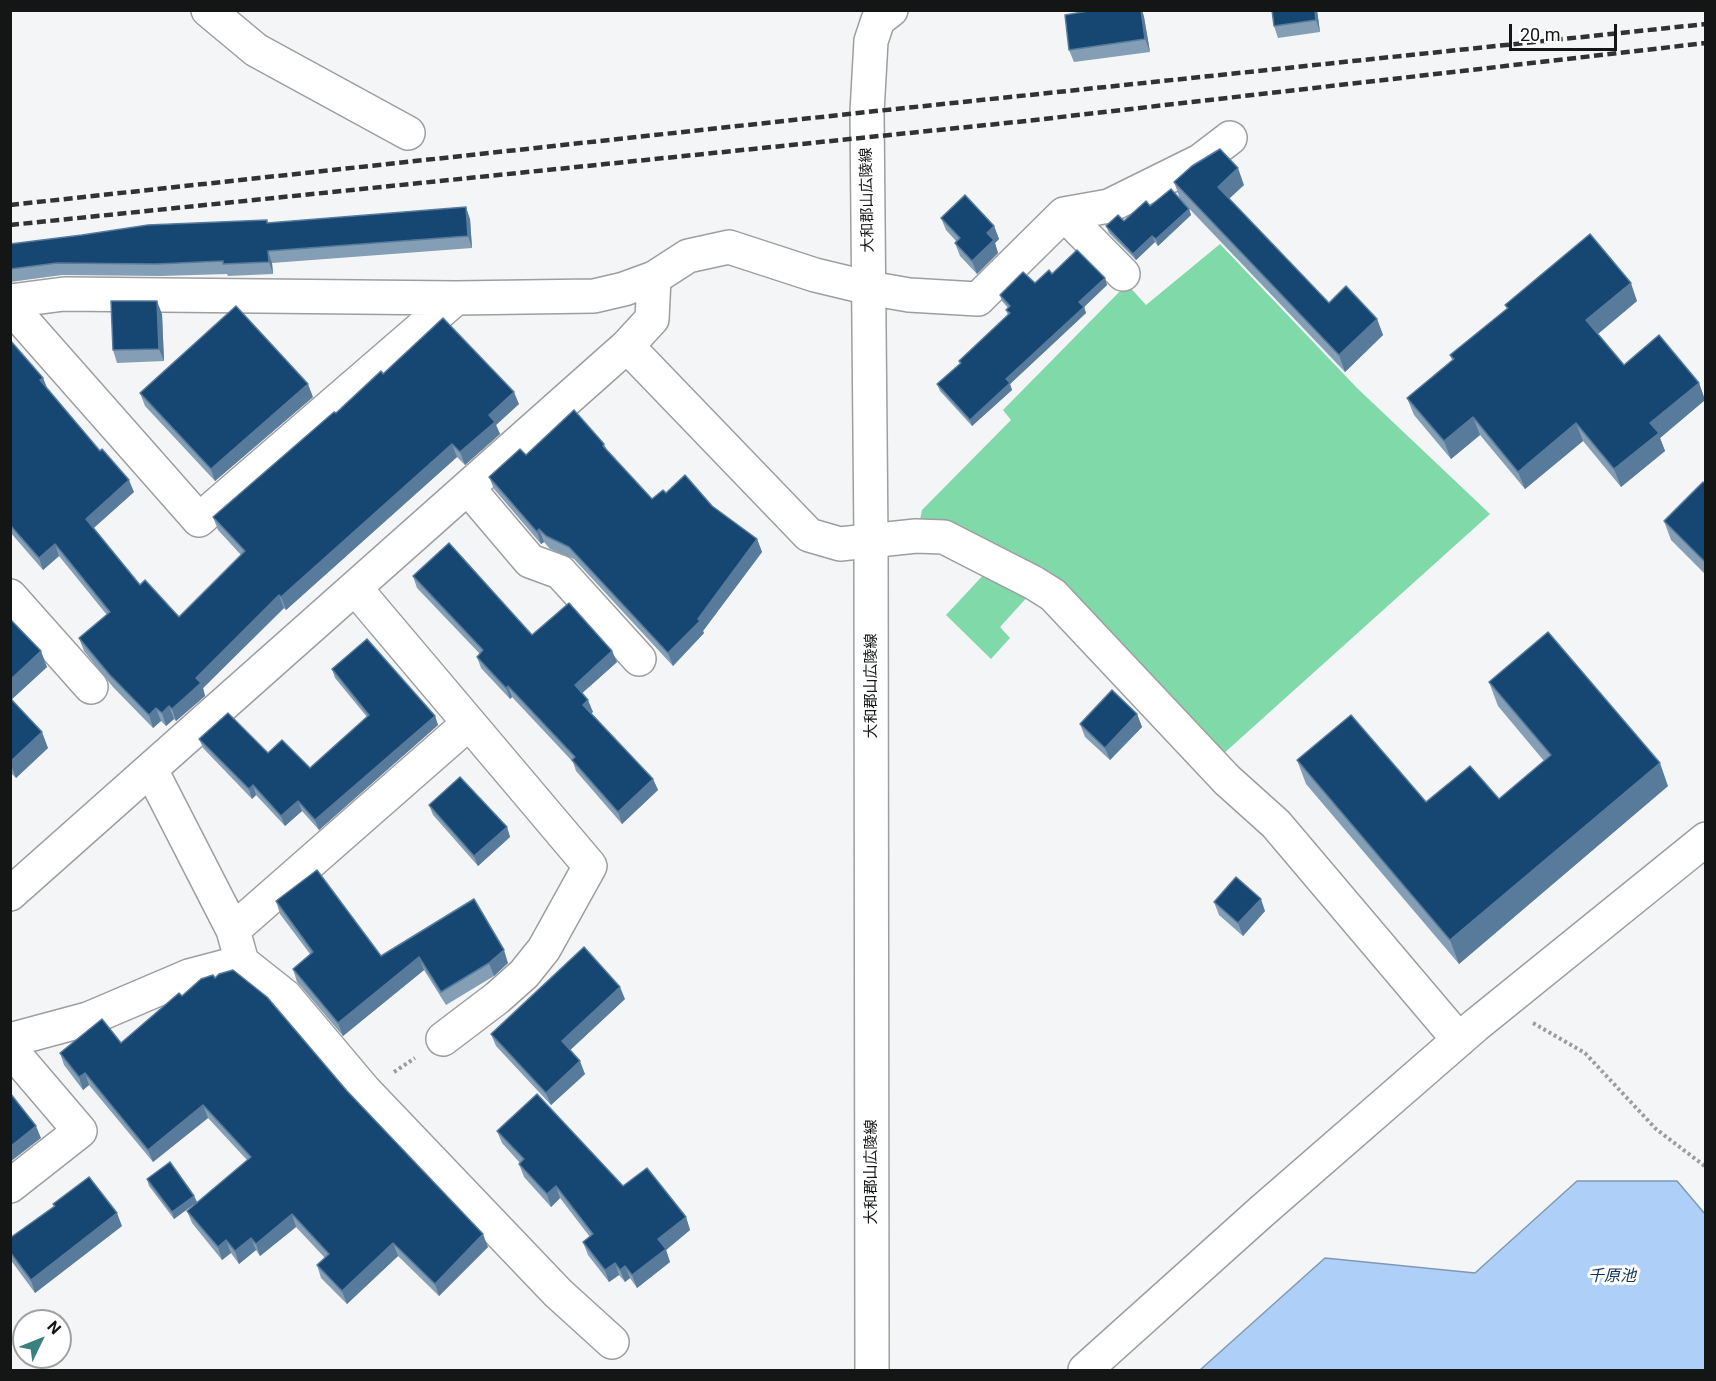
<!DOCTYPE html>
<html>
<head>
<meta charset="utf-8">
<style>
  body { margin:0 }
  #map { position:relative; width:1716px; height:1381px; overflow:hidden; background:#f3f5f7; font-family:Roboto,sans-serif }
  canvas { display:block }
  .frame { position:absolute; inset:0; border:12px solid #141515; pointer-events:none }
  .north { position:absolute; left:12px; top:1309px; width:60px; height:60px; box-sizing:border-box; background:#fff; border:2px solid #a1a1a1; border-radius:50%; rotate:47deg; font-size:16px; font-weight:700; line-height:24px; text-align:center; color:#141515 }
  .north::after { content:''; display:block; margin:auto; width:21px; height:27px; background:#38817f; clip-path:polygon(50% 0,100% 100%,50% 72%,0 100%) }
  .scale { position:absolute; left:1509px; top:24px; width:108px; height:27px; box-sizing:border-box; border:3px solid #141515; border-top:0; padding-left:8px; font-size:18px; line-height:21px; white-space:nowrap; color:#141515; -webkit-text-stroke:4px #fff; paint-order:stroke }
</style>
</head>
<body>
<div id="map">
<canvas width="1716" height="1381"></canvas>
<div class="frame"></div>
<div class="north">N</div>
<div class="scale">20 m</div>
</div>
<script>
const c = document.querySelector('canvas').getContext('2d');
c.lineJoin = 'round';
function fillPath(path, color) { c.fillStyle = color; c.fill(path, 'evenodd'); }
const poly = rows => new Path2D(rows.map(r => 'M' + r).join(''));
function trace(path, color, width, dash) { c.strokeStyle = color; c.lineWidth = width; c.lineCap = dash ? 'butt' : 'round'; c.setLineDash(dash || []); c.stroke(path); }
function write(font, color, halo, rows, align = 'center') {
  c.font = font + ' Roboto,"Noto Sans JP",sans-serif'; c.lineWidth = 6; c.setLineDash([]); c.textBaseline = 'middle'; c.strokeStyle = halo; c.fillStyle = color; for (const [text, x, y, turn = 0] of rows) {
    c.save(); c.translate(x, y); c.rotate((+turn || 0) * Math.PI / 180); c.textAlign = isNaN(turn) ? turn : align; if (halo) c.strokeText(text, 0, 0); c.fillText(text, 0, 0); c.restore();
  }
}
fillPath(poly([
  [1220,244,1357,388,1490,514,1222,755,1057,585,918,529,922,510,1011,420,1003,410,1127,284,1146,305],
  [988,570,1030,594,1000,627,1010,638,991,659,946,615]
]), '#80d9a8');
const water = poly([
  [1577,1181,1677,1181,1705,1214,1705,1370,1200,1370,1325,1258,1475,1273,1577,1181]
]);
fillPath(water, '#aed0f8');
trace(water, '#8098b4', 1.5);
const street = poly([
  [208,10,256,50,408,133],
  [1064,214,1123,274],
  [10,301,64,294,456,298,594,296,624,289,654,278,688,256,729,247,815,275,869,288,909,295,978,299,1064,214,1109,206,1200,161,1230,138],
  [10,306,199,520,456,298],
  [627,346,809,535,840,544,916,536,944,537,1034,583,1053,595,1227,780,1276,824,1459,1040],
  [468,488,530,561,560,572,639,659],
  [355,588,590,866,544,949,524,974,497,998,443,1039],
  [10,596,91,687],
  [151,770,233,930,242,962,285,996,365,1091,558,1293,612,1342],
  [10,894,627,346,652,319,654,278],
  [233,930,469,723],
  [10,1040,88,1019,189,976,242,962],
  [10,1049,80,1131,10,1186],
  [1085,1370,1261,1212,1476,1025,1706,839]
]);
const secondary = poly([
  [872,1370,871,541,867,112,871,41,878,20,891,10]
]);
trace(street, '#9d9ea0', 36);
trace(secondary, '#9d9ea0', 36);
trace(poly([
  [1533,1023,1585,1053,1656,1129,1706,1167],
  [394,1072,415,1058]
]), '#9b9c9e', 4, [3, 3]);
trace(street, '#fff', 33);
trace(secondary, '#fff', 33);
trace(poly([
  [10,205,867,112,1706,24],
  [10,225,1026,121,1706,43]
]), '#313233', 4.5, [9, 4.5]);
fillPath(poly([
  [1094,10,1142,10,1144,17,1150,52,1074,62,1069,50],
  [1317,10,1320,32,1278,38,1274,26],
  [1174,182,1244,185,1229,199,1329,303,1377,319,1383,335,1345,372,1180,199],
  [1150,206,1189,209,1191,215,1158,246,1155,242,1136,260,1109,233,1106,226,1124,221],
  [941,218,994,226,999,239,995,243,998,253,977,274,960,256,955,243,956,241,946,230],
  [470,219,472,248,272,263,273,274,228,276,227,274,161,276,62,275,10,282,10,244,267,223],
  [1052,274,1105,278,1107,285,1084,307,1086,313,1010,384,1012,390,972,426,940,391,937,384,960,364,959,361,1008,315,1006,310,1008,308,1002,301,1000,295,1035,283],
  [1637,301,1598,334,1624,365,1699,383,1705,400,1660,438,1665,451,1621,487,1583,441,1525,489,1480,435,1451,459,1414,415,1407,398,1452,360,1450,355,1507,309,1505,305],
  [162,314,164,361,117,363,113,350],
  [10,340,43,378,47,389,134,492,94,528,140,585,179,617,241,555,218,530,213,517,383,374,519,404,496,425,500,434,465,465,457,457,286,610,284,608,203,688,205,696,176,721,174,719,166,726,161,721,153,728,113,687,84,651,79,638,107,615,59,556,43,570,10,532],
  [140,393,313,397,215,481,145,406],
  [604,444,607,450,652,499,666,493,712,506,757,539,762,552,703,631,704,633,673,666,574,559,550,549,544,542,541,544,494,489,489,477,526,455],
  [1706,484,1706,575,1671,540,1664,521],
  [413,576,532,635,612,651,617,662,582,693,593,712,591,713,653,779,658,790,622,824,576,771,573,762,512,697,510,699,481,668,477,657,480,654,417,588],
  [10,619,47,667,12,699,48,748,16,778,10,772],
  [332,669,435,716,438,725,319,830,302,811,285,826,256,795,252,799,203,748,199,739,268,753,310,768,367,717,335,678],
  [1489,682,1668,786,1459,964,1306,784,1297,760,1426,802,1499,799,1544,761,1498,706],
  [1137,714,1142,727,1110,760,1085,737,1080,724],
  [429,805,507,827,510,837,478,866,433,815],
  [276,901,381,956,508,963,494,976,446,1005,424,970,343,1036,297,982,293,969,310,954,280,914],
  [1214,902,1265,911,1243,936,1219,915],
  [215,978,347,1091,488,1247,439,1296,398,1256,347,1304,321,1278,317,1265,325,1258,296,1227,260,1256,256,1250,239,1264,231,1253,222,1260,192,1223,187,1211,247,1160,208,1118,153,1162,89,1085,83,1090,64,1065,60,1053,121,1043,182,996],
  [625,999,570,1050,585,1074,551,1105,496,1046,491,1034],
  [497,1131,623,1186,686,1217,690,1230,666,1250,670,1262,637,1288,630,1278,625,1282,619,1275,609,1282,588,1255,583,1242,590,1237,560,1198,551,1207,524,1177,519,1164,520,1163,502,1143],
  [147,1179,194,1196,197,1202,174,1219,149,1186],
  [53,1204,122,1226,35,1293,10,1259,10,1238,54,1206]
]), '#849eb5');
fillPath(poly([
  [1141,10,1142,10,1144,17,1150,52,1145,39],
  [1315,10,1317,10,1320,32,1316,20],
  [1238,168,1244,185,1224,203,1218,187],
  [466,207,470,219,472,248,468,236],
  [1189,209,1191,215,1158,246,1156,239],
  [994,226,999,239,995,243,998,253,977,274,972,261,987,233],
  [1152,236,1155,242,1136,260,1133,254],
  [268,251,272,263,273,274,269,262],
  [1105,278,1107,285,1084,307,1086,313,1010,384,1012,390,972,426,970,420,1006,379,1079,302],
  [1631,283,1637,301,1593,338,1586,320],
  [157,301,162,314,164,361,159,349],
  [1377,319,1383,335,1345,372,1339,355],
  [43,378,48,390,40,380],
  [1699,383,1705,400,1660,438,1665,451,1621,487,1614,469,1650,423],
  [308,384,313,397,215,481,211,469],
  [514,392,519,404,496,425,500,434,465,465,460,452,489,415],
  [1473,417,1480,435,1451,459,1444,441],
  [1576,423,1583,441,1525,489,1518,472],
  [452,444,457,457,286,610,281,597],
  [129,480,134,492,90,531,86,519],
  [539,529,544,542,541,544,537,532],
  [757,539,762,552,703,631,704,633,673,666,668,653,698,619],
  [55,544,59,556,43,570,39,558],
  [279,595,284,608,203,688,205,696,176,721,172,709,196,678],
  [41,651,47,667,10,701,10,680],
  [612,651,617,662,579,696,575,685],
  [508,686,512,697,510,699,506,688],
  [588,700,593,712,587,717,583,705],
  [169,706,174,719,166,726,162,713],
  [156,708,161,721,153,728,149,715],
  [1137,714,1142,727,1110,760,1105,748],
  [435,716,438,725,319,830,315,820],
  [42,732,48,748,16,778,10,762],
  [1660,763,1668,786,1459,964,1450,940],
  [653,779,658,790,622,824,618,812],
  [253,785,256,795,252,799,249,789],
  [298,801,302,811,285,826,281,816],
  [507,827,510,837,478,866,474,856],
  [1261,899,1265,911,1243,936,1238,923],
  [504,950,508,963,494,976,489,963],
  [419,957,424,970,343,1036,338,1023],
  [620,987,625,999,566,1054,562,1041],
  [580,1061,585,1074,551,1105,546,1093],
  [85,1073,89,1085,83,1090,79,1077],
  [203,1105,208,1118,153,1162,148,1150],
  [36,1126,41,1138,10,1162,10,1147],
  [556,1186,560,1198,551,1207,547,1194],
  [194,1196,197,1202,174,1219,172,1212],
  [117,1213,122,1226,35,1293,31,1280],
  [292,1214,296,1227,260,1256,256,1244],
  [686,1217,690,1230,666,1250,670,1262,637,1288,632,1275,658,1239],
  [483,1234,488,1247,439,1296,435,1284],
  [251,1238,256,1250,239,1264,235,1251],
  [226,1240,231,1253,222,1260,218,1247],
  [393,1243,398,1256,347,1304,342,1291],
  [615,1263,619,1275,609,1282,605,1270],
  [625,1266,630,1278,625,1282,620,1270]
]), '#587b9b');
const building = poly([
  [1094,10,1141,10,1145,39,1069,50,1065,15,1094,10],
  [1272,10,1315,10,1316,20,1274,26,1272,10],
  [1220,149,1238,168,1218,187,1329,303,1346,286,1377,319,1339,355,1174,182,1192,166,1220,149],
  [1171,189,1189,209,1156,239,1152,236,1133,254,1106,226,1118,215,1124,221,1146,201,1150,206,1171,189],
  [965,195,994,226,987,233,994,240,972,261,955,243,960,238,941,218,965,195],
  [466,207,468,236,268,251,269,262,223,264,223,261,156,264,57,263,10,269,10,244,82,235,148,225,267,220,267,223,466,207],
  [1590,234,1631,283,1586,320,1624,365,1659,335,1699,383,1650,423,1659,433,1614,469,1576,423,1518,472,1473,417,1444,441,1407,398,1454,359,1450,355,1508,308,1505,305,1590,234],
  [1077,250,1105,278,1079,302,1084,307,1006,379,1010,383,970,420,937,384,961,363,959,361,1010,313,1006,310,1010,306,1000,295,1023,272,1035,283,1049,270,1052,274,1077,250],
  [111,301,157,301,159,349,113,350,111,301],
  [236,306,308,384,211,469,140,393,236,306],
  [443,318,514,392,489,415,495,422,460,452,452,444,281,597,279,595,196,678,201,683,172,709,169,706,162,713,156,708,149,715,109,674,79,638,110,612,55,544,39,558,10,525,10,340,43,378,40,380,100,451,102,449,129,480,86,519,140,585,145,580,179,617,245,551,213,517,334,412,336,413,381,371,383,374,443,318],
  [574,410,604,444,603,446,652,499,663,490,666,493,685,475,712,506,757,539,698,619,700,621,668,653,569,547,546,536,539,529,537,532,489,477,520,449,526,455,574,410],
  [1703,482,1706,484,1706,563,1664,521,1703,482],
  [449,543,532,635,569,603,612,651,575,685,588,700,583,705,653,779,618,812,572,760,575,757,508,686,506,688,477,657,483,650,413,576,449,543],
  [10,619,41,651,10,680,10,619],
  [1548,632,1660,763,1450,940,1297,760,1351,715,1426,802,1470,766,1499,799,1551,755,1489,682,1548,632],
  [367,639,435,716,315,820,298,801,281,816,253,785,249,789,199,739,228,713,268,753,282,740,310,768,369,715,332,669,367,639],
  [1112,690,1137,714,1105,748,1080,724,1112,690],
  [10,698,42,732,10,762,10,698],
  [460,777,507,827,474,856,429,805,460,777],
  [317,870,381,956,474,899,504,950,489,963,441,992,419,957,338,1023,293,969,313,952,276,901,317,870],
  [1236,877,1261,899,1238,923,1214,902,1236,877],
  [584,947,620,987,562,1041,580,1061,546,1093,491,1034,584,947],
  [233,970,267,997,347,1091,483,1234,435,1284,393,1243,342,1291,317,1265,329,1254,292,1214,256,1244,251,1238,235,1251,226,1240,218,1247,187,1211,251,1157,203,1105,148,1150,85,1073,79,1077,60,1053,102,1019,121,1043,179,993,182,996,201,979,213,975,215,978,219,974,233,970],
  [10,1093,36,1126,10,1147,10,1093],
  [537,1094,623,1186,647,1168,686,1217,658,1239,666,1249,632,1275,625,1266,620,1270,615,1263,605,1270,583,1242,593,1234,556,1186,547,1194,519,1164,524,1159,497,1131,537,1094],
  [170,1162,194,1196,172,1212,147,1179,170,1162],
  [89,1177,117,1213,31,1280,10,1252,10,1238,55,1206,53,1204,89,1177]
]);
fillPath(building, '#164773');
trace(building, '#587b9b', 1.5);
write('15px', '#141515', '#fff', [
  ["大和郡山広陵線",868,200,-91],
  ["大和郡山広陵線",872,686,-90],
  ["大和郡山広陵線",872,1172,-90]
]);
write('italic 16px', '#103761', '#fff', [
  ["千原池",1612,1277]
]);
</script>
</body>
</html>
